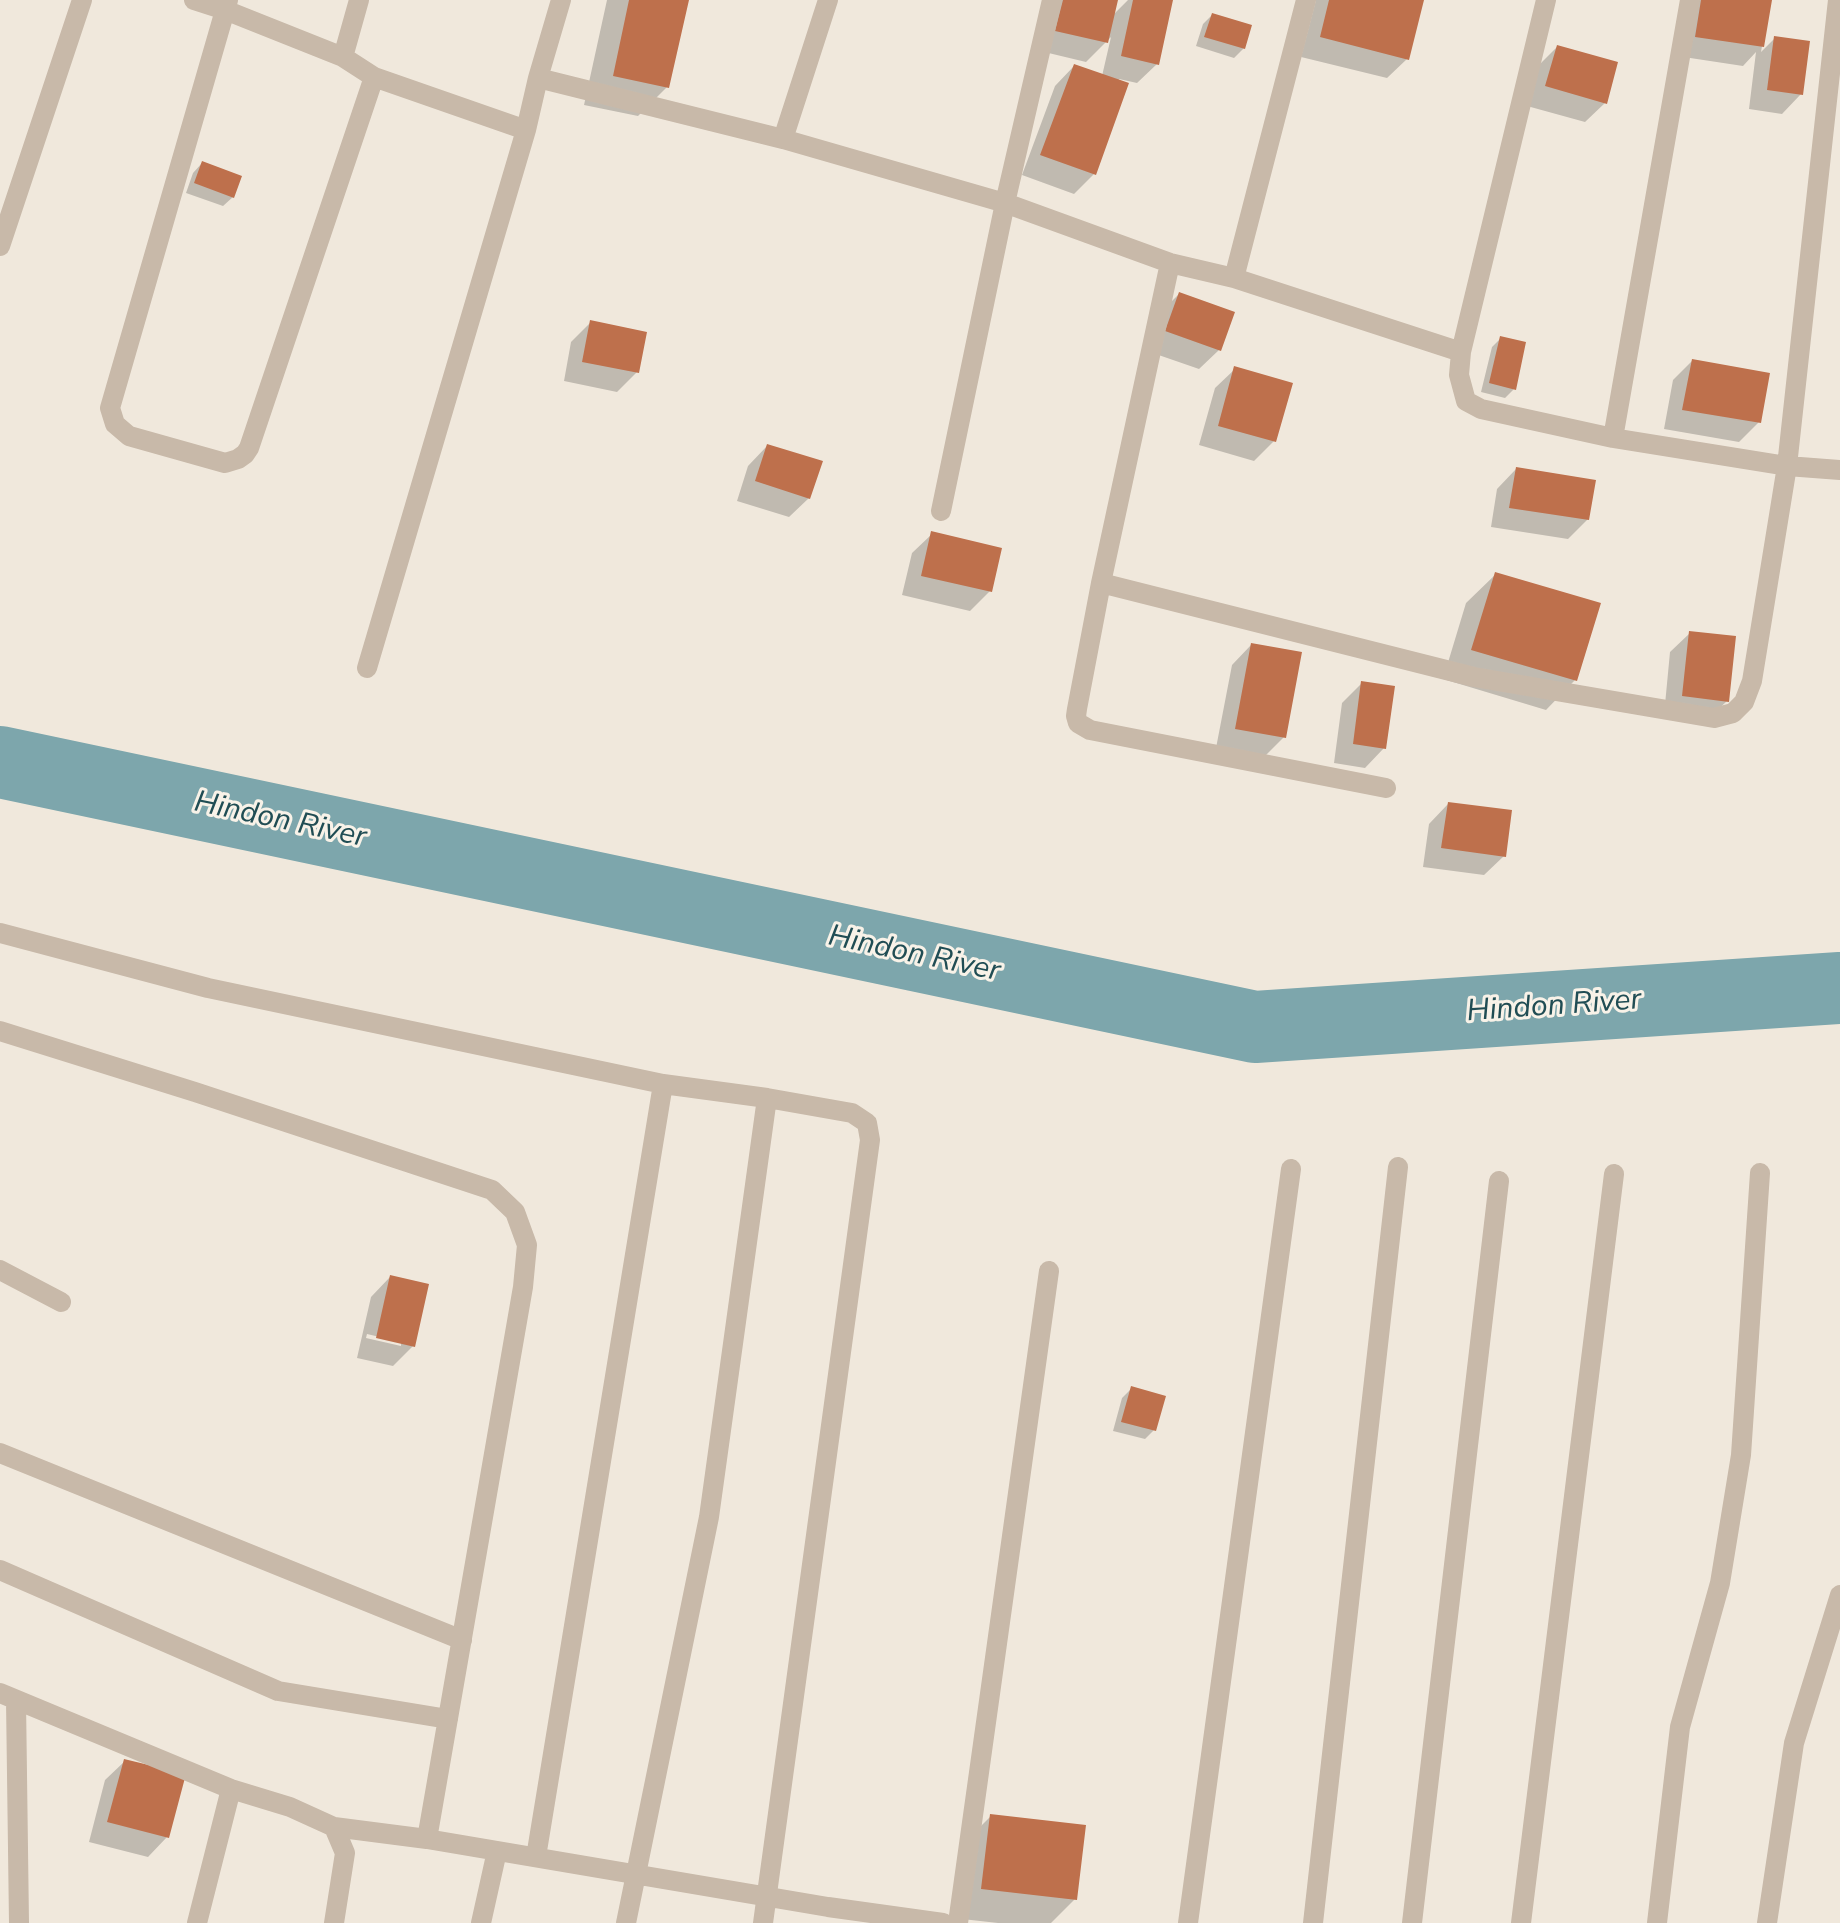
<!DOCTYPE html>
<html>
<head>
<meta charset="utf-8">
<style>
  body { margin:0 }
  canvas { display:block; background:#f0e8dc }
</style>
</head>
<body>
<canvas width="1840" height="1923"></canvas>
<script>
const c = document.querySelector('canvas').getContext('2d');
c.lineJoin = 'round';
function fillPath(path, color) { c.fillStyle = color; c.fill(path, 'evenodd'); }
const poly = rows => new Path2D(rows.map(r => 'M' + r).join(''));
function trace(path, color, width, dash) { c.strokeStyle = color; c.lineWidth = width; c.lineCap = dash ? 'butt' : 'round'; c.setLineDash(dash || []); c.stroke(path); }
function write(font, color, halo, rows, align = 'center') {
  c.font = font + ' "Nunito Sans",sans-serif'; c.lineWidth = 6; c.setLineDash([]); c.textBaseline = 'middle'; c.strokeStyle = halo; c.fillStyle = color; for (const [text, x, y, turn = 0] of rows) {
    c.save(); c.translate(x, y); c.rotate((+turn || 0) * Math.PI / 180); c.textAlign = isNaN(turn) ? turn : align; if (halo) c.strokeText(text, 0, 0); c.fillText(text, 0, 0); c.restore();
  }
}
fillPath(poly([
  [607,0,687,0,667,87,638,116,584,105],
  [1049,0,1116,0,1113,15,1128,0,1171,0,1157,64,1137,83,1119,79,1094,174,1074,194,1022,175,1055,86,1074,66,1102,76,1111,37,1086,62,1036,50],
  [1316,0,1422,0,1407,59,1387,78,1301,57],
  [1690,0,1770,0,1761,52,1775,38,1801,94,1782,114,1749,109,1756,52,1743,66,1677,56],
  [1212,15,1244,48,1234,58,1196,46,1203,24],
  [1557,47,1605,103,1585,122,1527,106,1538,66],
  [202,163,233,197,223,206,186,193,193,173],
  [1179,294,1219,350,1199,369,1147,351,1160,313],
  [591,322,637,372,617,392,564,381,571,342],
  [1501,338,1514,389,1505,398,1481,392,1492,347],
  [1692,361,1759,422,1739,442,1664,429,1673,380],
  [1235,369,1274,441,1254,461,1199,445,1215,388],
  [767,446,809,498,789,517,737,501,748,466],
  [1516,469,1588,519,1568,539,1491,527,1497,489],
  [932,534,990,591,970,611,902,595,912,553],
  [1496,574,1575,680,1546,710,1443,679,1466,603],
  [1690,633,1727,701,1707,720,1664,715,1670,652],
  [1251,645,1284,737,1264,757,1216,748,1232,665],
  [1362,683,1384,748,1365,768,1334,763,1342,703],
  [1448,804,1504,856,1484,875,1423,867,1429,824],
  [390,1277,413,1346,393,1366,357,1358,371,1297],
  [367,1334,401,1342,401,1346,366,1338],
  [1131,1389,1154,1430,1145,1439,1113,1431,1122,1398],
  [125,1761,167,1837,148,1857,89,1842,105,1780],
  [991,1816,1075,1899,1051,1923,998,1923,953,1918,961,1846]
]), '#0003');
trace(poly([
  [0,762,1255,1027,1840,988]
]), '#7da6ac', 72);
fillPath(poly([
  [629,0,689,0,669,88,613,76],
  [1063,0,1118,0,1108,43,1055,31],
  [1133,0,1173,0,1159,65,1121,56],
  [1329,0,1424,0,1409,60,1320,37],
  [1701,0,1772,0,1764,47,1695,37],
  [1212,13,1252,25,1245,49,1204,37],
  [1774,36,1810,41,1803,95,1767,90],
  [1557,45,1618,62,1607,104,1545,86],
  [1074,64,1129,83,1096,175,1040,155],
  [202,161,242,176,234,198,194,183],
  [1179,292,1235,312,1221,351,1165,331],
  [590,320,647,332,639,373,582,362],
  [1500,336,1526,342,1516,390,1489,383],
  [1692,359,1770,373,1761,423,1682,410],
  [1234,366,1293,383,1276,442,1218,426],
  [767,444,823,461,810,499,755,481],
  [1516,467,1596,480,1589,520,1509,508],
  [931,531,1002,548,992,592,921,576],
  [1495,572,1601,603,1577,681,1471,650],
  [1689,631,1736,636,1729,702,1682,696],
  [1251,643,1302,652,1286,738,1235,729],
  [1361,681,1395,686,1386,749,1353,744],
  [1448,802,1512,810,1506,857,1441,848],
  [390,1275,429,1284,415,1347,376,1338],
  [1131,1386,1166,1396,1156,1431,1121,1422],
  [124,1759,186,1774,169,1838,107,1822],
  [990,1814,1086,1825,1077,1900,981,1889]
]), '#be704c');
trace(poly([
  [194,0,225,10,343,57,374,77,526,130],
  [228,0,110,408,115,424,129,436,225,463,238,459,245,454,249,448,374,77],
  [1546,0,1461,352,1459,375,1466,401,1481,409,1613,438,1787,466,1840,470],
  [343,57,359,0],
  [538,78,561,0],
  [783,139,828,0],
  [0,246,82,0],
  [1170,263,1101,583,1077,709,1076,716,1078,723,1090,730,1386,788],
  [1234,278,1306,0],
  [1613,438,1690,0],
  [941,511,1005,203,1052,0],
  [1101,583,1474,677,1714,718,1733,713,1744,702,1752,681,1787,466,1838,0],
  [367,668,526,130,538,78,783,139,1005,203,1170,263,1234,278,1461,352],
  [0,933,208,988,663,1084,767,1098,852,1113,867,1123,870,1140,763,1923],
  [0,1031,195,1092,492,1190,515,1212,527,1245,523,1287,427,1839],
  [0,1270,61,1302],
  [0,1453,462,1640],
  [0,1570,278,1691,448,1719],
  [0,1693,231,1789,290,1807,334,1827,345,1853,334,1923],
  [16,1700,19,1923],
  [334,1827,427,1839,828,1907,943,1923],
  [536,1857,663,1084],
  [197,1923,231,1789],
  [481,1923,497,1851],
  [626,1923,709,1517,767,1098],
  [958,1923,1049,1271],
  [1188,1923,1291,1169],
  [1313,1923,1398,1167],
  [1412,1923,1499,1181],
  [1521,1923,1614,1174],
  [1657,1923,1680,1727,1720,1583,1741,1455,1760,1173],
  [1767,1923,1794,1743,1840,1595]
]), '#c8b9a9', 20);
write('italic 30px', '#204d54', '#f8f2e8', [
  ["Hindon River",280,821,12],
  ["Hindon River",914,955,12],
  ["Hindon River",1554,1007,-4]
]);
</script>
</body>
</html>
